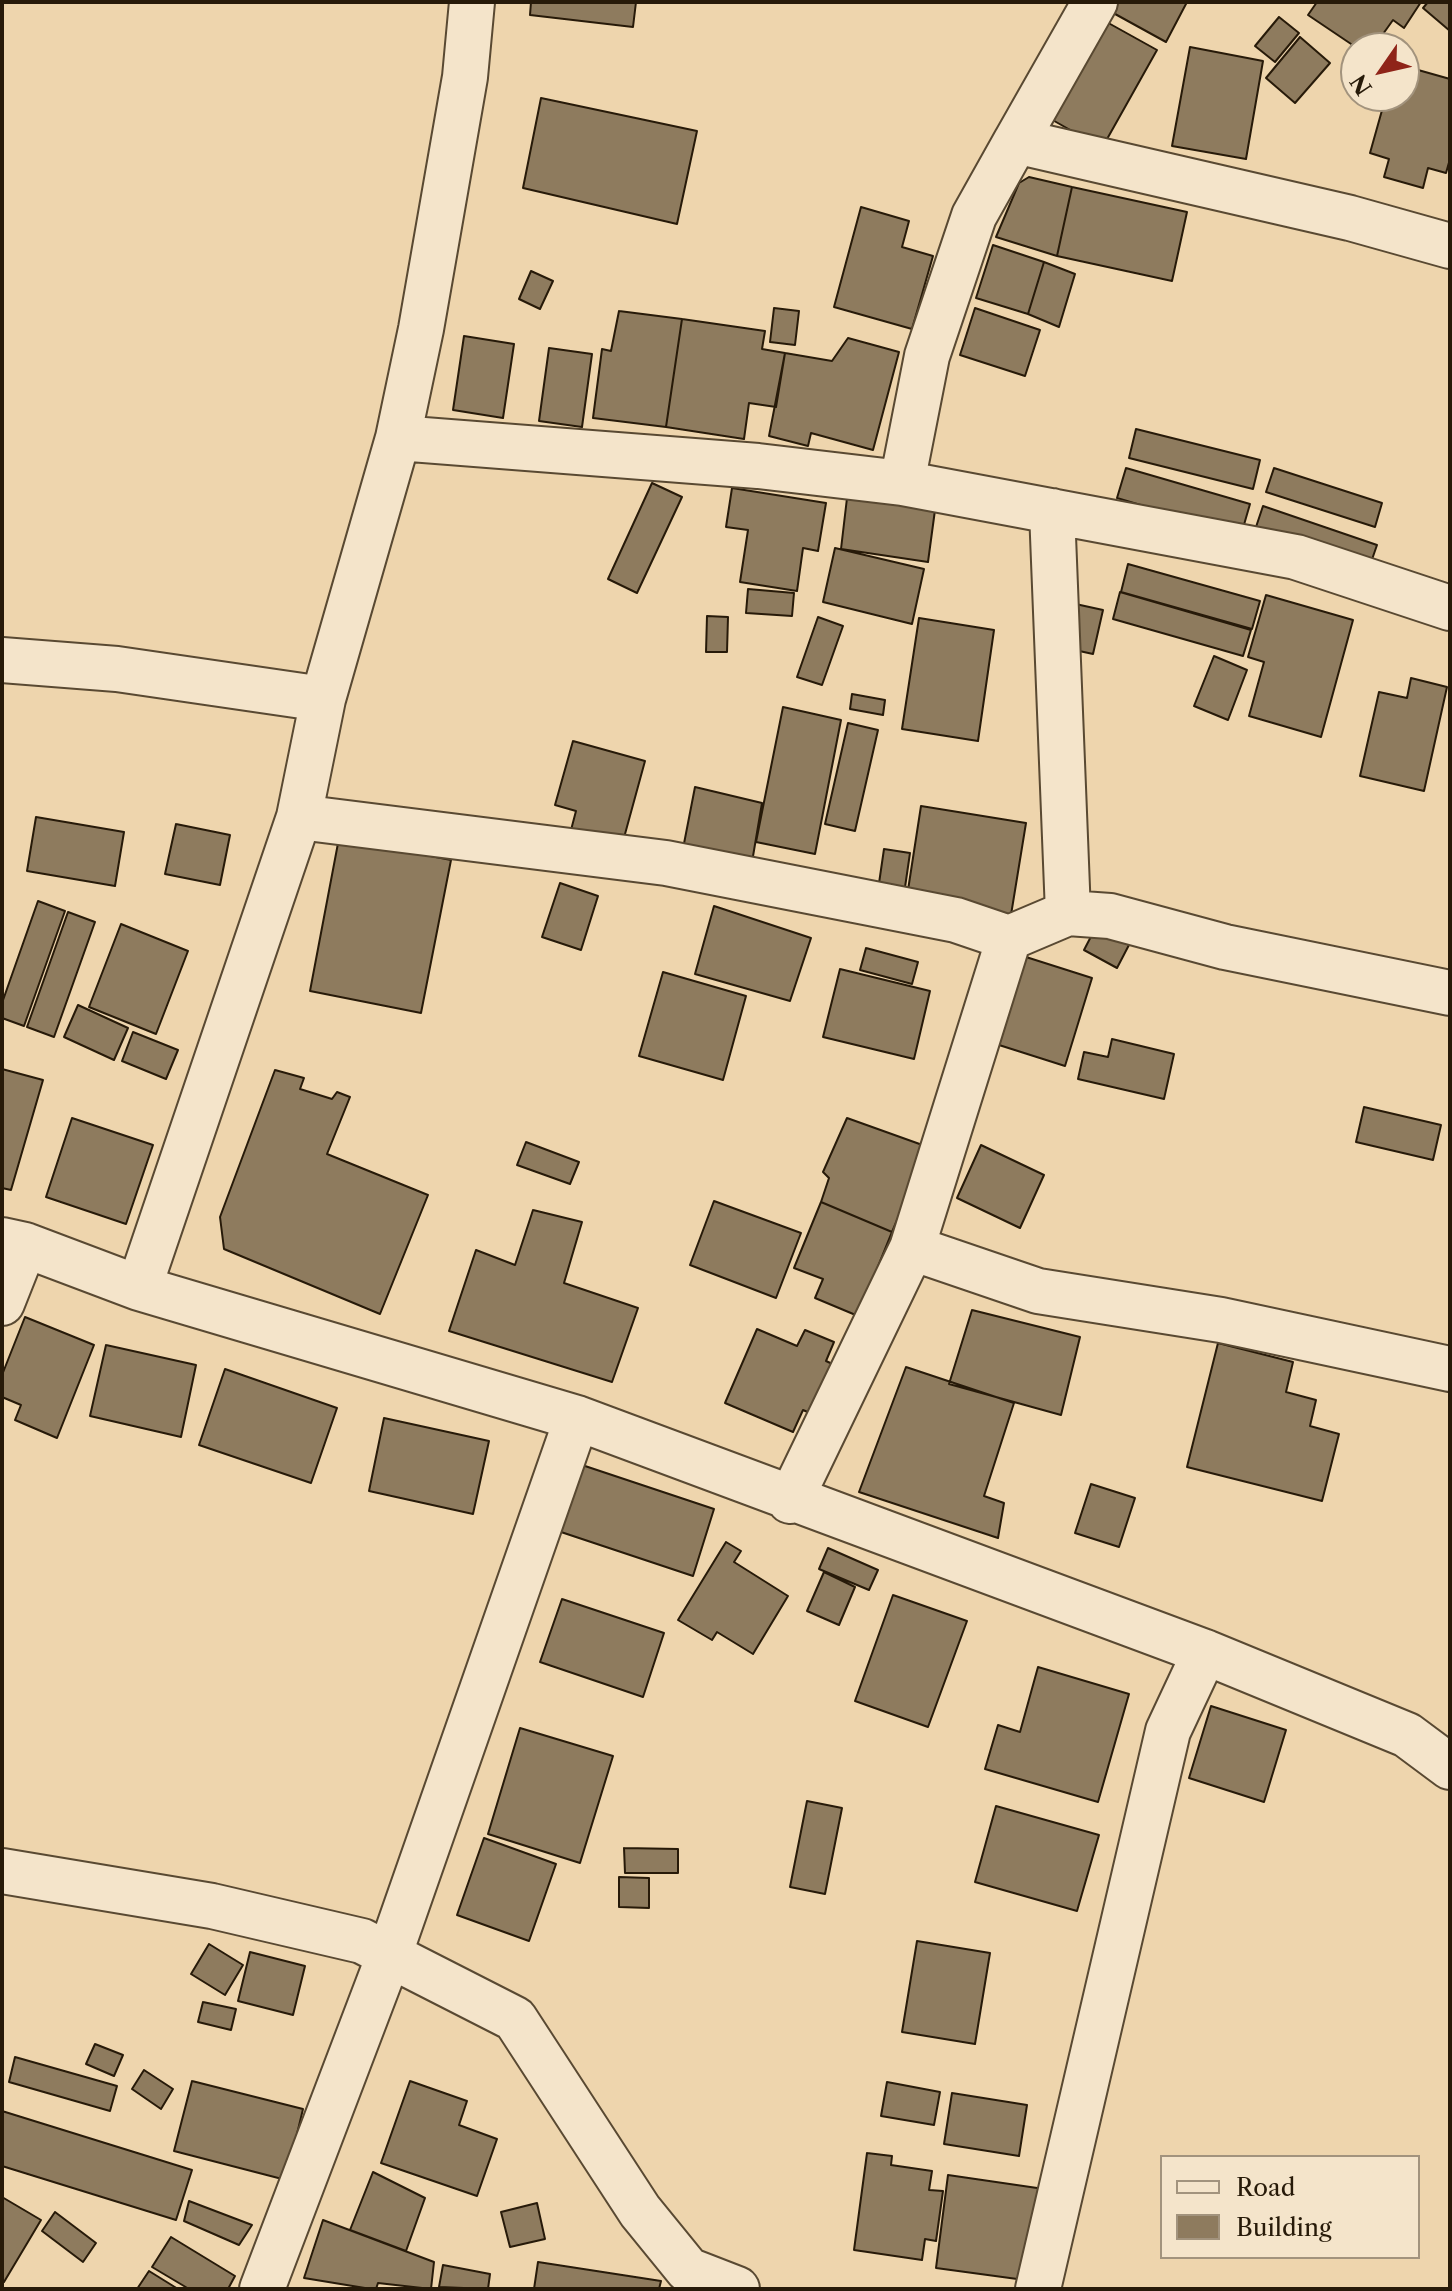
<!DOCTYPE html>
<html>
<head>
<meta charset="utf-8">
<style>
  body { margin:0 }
  #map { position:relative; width:1452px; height:2291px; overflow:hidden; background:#eed5ad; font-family:"Libre Caslon Text",serif }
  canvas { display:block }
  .frame { position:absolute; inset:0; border:4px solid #271a09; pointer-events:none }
  .legend { position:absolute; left:1160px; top:2155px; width:260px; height:104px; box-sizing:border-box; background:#f4e4ca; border:2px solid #a2937d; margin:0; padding:10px 14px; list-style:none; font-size:24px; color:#271a09 }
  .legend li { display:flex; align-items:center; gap:16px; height:40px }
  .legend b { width:40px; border:2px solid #a2937d }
  .north { position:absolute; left:1340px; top:32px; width:80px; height:80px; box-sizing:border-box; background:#f4e4ca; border:2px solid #a2937d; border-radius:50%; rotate:236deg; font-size:22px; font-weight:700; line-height:32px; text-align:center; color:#271a09 }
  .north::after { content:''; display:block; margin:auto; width:28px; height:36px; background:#8f2418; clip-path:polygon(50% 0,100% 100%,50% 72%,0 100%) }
</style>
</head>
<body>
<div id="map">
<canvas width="1452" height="2291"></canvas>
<div class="frame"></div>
<ul class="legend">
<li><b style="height:10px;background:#f4e4ca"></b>Road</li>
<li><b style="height:22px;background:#8e7b5e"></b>Building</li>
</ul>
<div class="north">N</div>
</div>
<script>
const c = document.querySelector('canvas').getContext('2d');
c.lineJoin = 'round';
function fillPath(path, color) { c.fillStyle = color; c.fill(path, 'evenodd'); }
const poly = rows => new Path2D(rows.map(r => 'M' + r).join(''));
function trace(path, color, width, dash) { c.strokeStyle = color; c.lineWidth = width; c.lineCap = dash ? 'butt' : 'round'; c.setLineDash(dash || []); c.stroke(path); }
const building = poly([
  [531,2,636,2,633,27,530,15,531,2],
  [1109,2,1187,2,1166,42,1106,9,1109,2],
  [1317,2,1421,2,1404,28,1393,20,1373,48,1357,48,1308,15,1317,2],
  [1428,2,1450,2,1450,31,1423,8,1428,2],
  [1279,17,1299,33,1275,62,1255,46,1279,17],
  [1103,20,1157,50,1102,148,1049,118,1103,20],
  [1300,37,1330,63,1295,103,1266,78,1300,37],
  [1190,47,1263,61,1246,159,1172,146,1190,47],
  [1404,66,1450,79,1450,159,1446,173,1428,168,1423,188,1384,177,1389,159,1370,153,1386,96,1404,96,1404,66],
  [541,98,697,131,677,224,523,188,541,98],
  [1029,177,1072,187,1057,256,996,237,1019,183,1029,177],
  [1072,187,1187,212,1172,281,1057,256,1072,187],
  [861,207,909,221,902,247,933,256,912,329,834,307,861,207],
  [993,245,1044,262,1028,314,976,298,993,245],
  [1044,262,1075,274,1059,327,1028,314,1044,262],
  [531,271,553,281,540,309,519,299,531,271],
  [774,308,799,311,795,345,770,342,774,308],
  [975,308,1040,330,1025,376,960,355,975,308],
  [619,311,682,319,666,427,593,418,602,349,611,351,619,311],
  [682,319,765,331,762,349,785,353,776,407,749,403,744,439,666,427,682,319],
  [464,336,514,344,503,418,453,410,464,336],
  [848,338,899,352,873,450,811,433,808,446,769,436,785,353,832,361,848,338],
  [549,348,592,354,582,427,539,421,549,348],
  [1136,429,1260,460,1253,489,1129,458,1136,429],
  [1126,468,1250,504,1241,535,1117,498,1126,468],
  [1274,468,1382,503,1375,527,1266,492,1274,468],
  [652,483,682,497,637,593,608,579,652,483],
  [732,488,826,503,818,551,803,548,797,591,740,582,748,530,726,527,732,488],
  [847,498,935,510,928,562,841,549,847,498],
  [1263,506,1377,545,1368,571,1254,533,1263,506],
  [835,548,924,569,912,624,823,602,835,548],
  [1128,564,1260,601,1252,629,1121,592,1128,564],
  [748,589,794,593,792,616,746,613,748,589],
  [1120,592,1251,630,1243,656,1113,619,1120,592],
  [1266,595,1353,620,1321,737,1249,716,1264,662,1248,657,1266,595],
  [1071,603,1103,610,1093,654,1061,647,1071,603],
  [707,616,728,617,727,652,706,652,707,616],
  [818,617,843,626,822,685,797,677,818,617],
  [919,618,994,630,978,741,902,729,919,618],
  [1214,656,1247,670,1228,720,1194,706,1214,656],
  [1411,678,1447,687,1424,791,1360,776,1379,692,1407,698,1411,678],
  [852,694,885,700,883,715,850,709,852,694],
  [783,707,841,720,815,854,756,842,783,707],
  [848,723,878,730,855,831,825,824,848,723],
  [573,741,645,761,622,845,571,830,576,811,555,805,573,741],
  [695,787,762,803,750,874,681,859,695,787],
  [921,806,1026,823,1010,921,906,903,921,806],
  [36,817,124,832,115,886,27,871,36,817],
  [176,824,230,835,220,885,165,874,176,824],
  [339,838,451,860,421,1013,310,991,339,838],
  [884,849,910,853,903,901,877,897,884,849],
  [560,883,598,896,581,950,542,937,560,883],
  [38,901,65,911,24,1026,2,1018,2,1003,38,901],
  [714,906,811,938,790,1001,695,974,714,906],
  [68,912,95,922,54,1037,27,1027,68,912],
  [121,924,188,951,156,1034,89,1007,121,924],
  [1097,925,1130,943,1117,968,1084,950,1097,925],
  [866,948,918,962,912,984,860,970,866,948],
  [1026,957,1092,978,1065,1066,999,1045,1026,957],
  [840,969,930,991,914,1059,823,1037,840,969],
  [663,972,746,996,723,1080,639,1056,663,972],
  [78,1005,128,1028,114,1060,64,1037,78,1005],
  [133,1032,178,1050,166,1079,122,1061,133,1032],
  [1112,1039,1174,1054,1164,1099,1078,1079,1084,1052,1108,1057,1112,1039],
  [2,1069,43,1080,11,1190,2,1188,2,1069],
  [275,1070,304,1078,300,1089,332,1099,337,1092,350,1097,327,1154,428,1195,380,1314,224,1249,220,1217,275,1070],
  [1364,1107,1441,1125,1433,1160,1356,1142,1364,1107],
  [72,1118,153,1145,126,1224,46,1197,72,1118],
  [847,1118,928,1147,892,1232,821,1202,829,1178,823,1172,847,1118],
  [526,1142,579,1162,570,1184,517,1165,526,1142],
  [981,1145,1044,1175,1020,1228,957,1198,981,1145],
  [714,1201,801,1233,776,1298,690,1265,714,1201],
  [821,1202,892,1232,858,1316,815,1298,823,1279,794,1268,821,1202],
  [533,1210,582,1222,564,1283,638,1308,612,1382,449,1331,476,1250,515,1265,533,1210],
  [972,1310,1080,1337,1061,1415,949,1384,972,1310],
  [25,1317,94,1345,57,1438,15,1420,21,1405,2,1397,2,1375,25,1317],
  [757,1329,797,1346,805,1330,834,1342,826,1361,841,1368,819,1417,803,1410,793,1432,725,1403,757,1329],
  [1218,1343,1293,1362,1286,1392,1316,1400,1310,1426,1339,1434,1322,1501,1187,1467,1218,1343],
  [106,1345,196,1365,181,1437,90,1416,106,1345],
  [906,1367,1014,1403,984,1496,1004,1503,998,1538,859,1492,906,1367],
  [225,1369,337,1408,311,1483,199,1445,225,1369],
  [384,1418,489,1441,473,1514,369,1491,384,1418],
  [582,1465,714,1509,693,1576,561,1532,582,1465],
  [1091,1484,1135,1498,1119,1547,1075,1533,1091,1484],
  [726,1542,741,1551,734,1562,788,1596,753,1654,717,1632,712,1640,678,1620,726,1542],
  [828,1548,878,1570,869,1590,819,1569,828,1548],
  [824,1572,855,1587,839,1625,807,1611,824,1572],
  [893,1595,967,1621,928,1727,855,1701,893,1595],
  [562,1599,664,1633,643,1697,540,1662,562,1599],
  [1038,1667,1129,1694,1098,1802,985,1769,998,1725,1020,1732,1038,1667],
  [1211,1706,1286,1730,1264,1802,1189,1778,1211,1706],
  [520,1728,613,1756,580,1863,488,1834,520,1728],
  [807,1801,842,1808,825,1894,790,1887,807,1801],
  [996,1806,1099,1835,1077,1911,975,1882,996,1806],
  [484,1838,556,1864,529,1941,457,1915,484,1838],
  [624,1848,678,1849,678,1873,625,1873,624,1848],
  [619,1877,649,1878,649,1908,619,1907,619,1877],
  [917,1941,990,1953,975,2044,902,2032,917,1941],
  [209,1944,243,1965,225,1995,191,1974,209,1944],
  [250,1952,305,1966,293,2015,238,2001,250,1952],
  [203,2002,236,2009,231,2030,198,2022,203,2002],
  [95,2044,123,2055,114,2076,86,2064,95,2044],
  [15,2057,117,2086,110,2111,9,2082,15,2057],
  [144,2070,173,2089,161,2109,132,2089,144,2070],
  [192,2081,303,2109,286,2180,174,2151,192,2081],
  [410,2081,467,2101,459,2125,497,2139,477,2196,381,2163,410,2081],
  [887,2082,940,2092,934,2125,881,2116,887,2082],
  [952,2093,1027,2105,1019,2156,944,2144,952,2093],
  [2,2111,192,2170,176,2220,2,2166,2,2111],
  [867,2153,892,2156,891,2165,932,2171,929,2190,943,2191,936,2241,925,2239,922,2260,854,2250,867,2153],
  [373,2172,425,2198,406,2251,350,2230,373,2172],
  [948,2175,1044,2189,1032,2281,936,2268,948,2175],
  [2,2197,41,2220,4,2282,2,2281,2,2197],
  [189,2201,252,2225,239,2245,184,2221,189,2201],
  [537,2203,545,2239,510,2247,501,2212,537,2203],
  [55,2212,96,2243,83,2262,42,2231,55,2212],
  [323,2220,434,2262,431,2289,378,2283,376,2289,371,2289,304,2278,323,2220],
  [171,2237,235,2276,228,2289,189,2289,152,2267,171,2237],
  [538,2262,661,2281,659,2289,534,2289,538,2262],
  [443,2265,490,2274,488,2289,439,2287,443,2265],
  [149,2271,178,2289,137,2289,149,2271]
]);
fillPath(building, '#8e7b5e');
trace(building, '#271a09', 2);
const street = poly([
  [1016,141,1095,2],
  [398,438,758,466,902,483,1296,557,1450,608],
  [902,483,927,356,974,216,1016,141,1350,218,1450,246],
  [1052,511,1068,913],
  [2,660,117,669,323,699],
  [299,817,666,863,956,920,1009,938],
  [2,1240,25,1245,139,1288,577,1418,1205,1652,1407,1735,1450,1767],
  [912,1248,1038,1291,1221,1320,1450,1369],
  [139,1288,299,817,323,699,398,438,421,329,465,77,472,2],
  [2,1303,25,1245],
  [790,1501,912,1248,1009,938,1068,913,1110,916,1225,947,1450,993],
  [2,1871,212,1906,362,1941,515,2019,640,2211,688,2270,737,2289],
  [262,2289,390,1953,577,1418],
  [1038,2289,1168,1731,1205,1652]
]);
trace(street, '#594932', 48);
trace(street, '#f4e4ca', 44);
</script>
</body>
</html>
